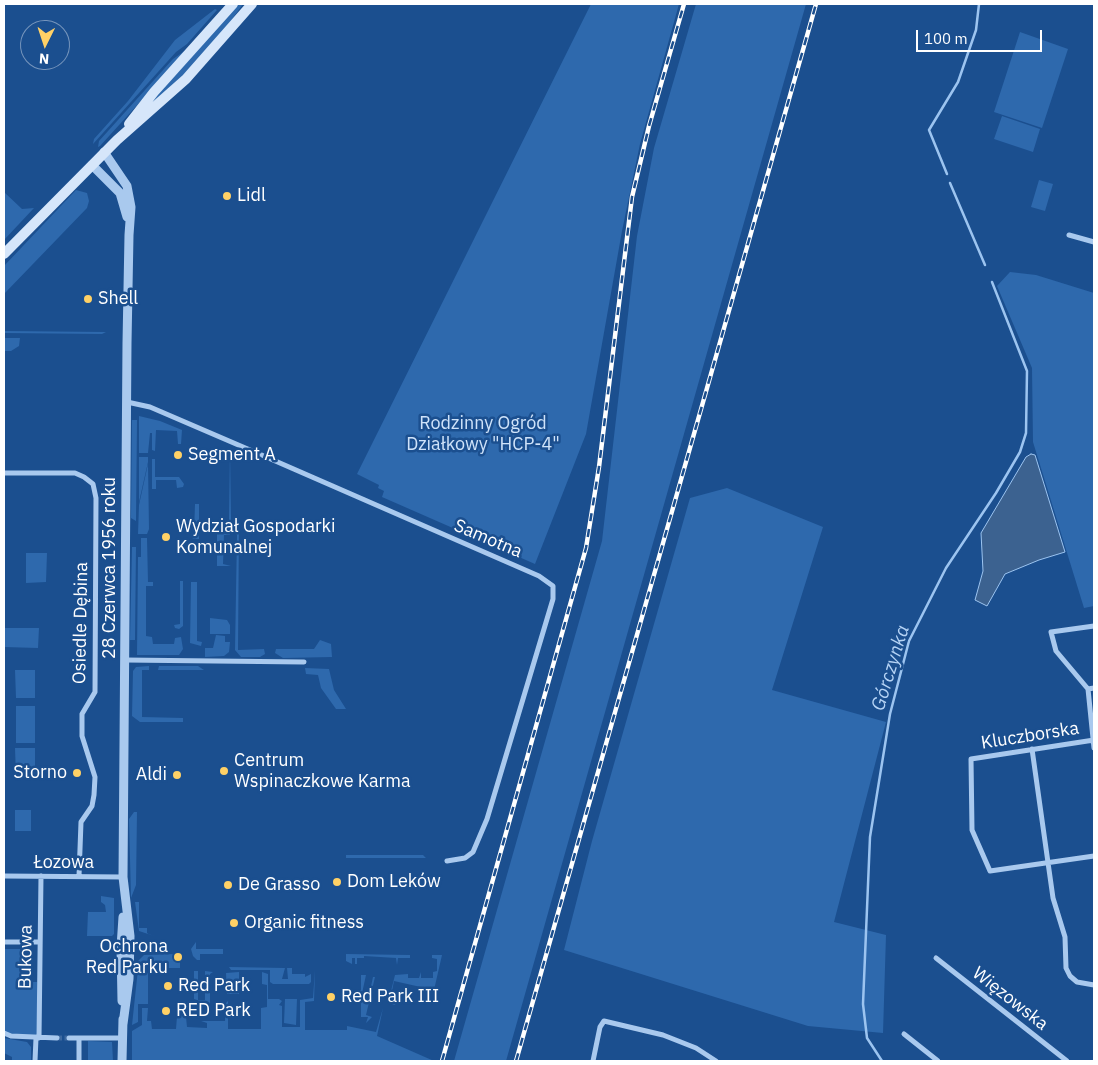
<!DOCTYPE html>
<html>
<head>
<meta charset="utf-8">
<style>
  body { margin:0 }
  #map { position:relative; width:1098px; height:1065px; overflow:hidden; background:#1b4f8f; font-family:"IBM Plex Sans",sans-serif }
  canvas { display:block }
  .frame { position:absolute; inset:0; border:5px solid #fff; pointer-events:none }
  .north { position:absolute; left:20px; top:20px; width:50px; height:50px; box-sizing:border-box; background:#1b4f8f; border:1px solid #7695bc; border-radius:50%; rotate:184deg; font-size:14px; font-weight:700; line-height:20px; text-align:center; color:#fff }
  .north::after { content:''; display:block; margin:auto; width:18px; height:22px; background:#ffd166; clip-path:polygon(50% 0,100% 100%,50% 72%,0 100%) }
  .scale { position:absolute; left:916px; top:30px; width:126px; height:22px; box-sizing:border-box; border:2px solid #fff; border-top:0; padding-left:6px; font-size:15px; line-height:18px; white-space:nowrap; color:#fff; -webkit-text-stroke:4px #1b4f8f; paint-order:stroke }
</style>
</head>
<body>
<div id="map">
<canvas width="1098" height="1065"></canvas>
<div class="frame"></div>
<div class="north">N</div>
<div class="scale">100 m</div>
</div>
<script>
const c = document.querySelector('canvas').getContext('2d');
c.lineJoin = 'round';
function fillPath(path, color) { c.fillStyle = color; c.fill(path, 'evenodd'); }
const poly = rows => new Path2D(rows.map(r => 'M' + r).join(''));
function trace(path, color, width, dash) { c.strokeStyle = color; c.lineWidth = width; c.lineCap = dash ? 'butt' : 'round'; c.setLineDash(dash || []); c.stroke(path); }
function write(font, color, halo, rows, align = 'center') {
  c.font = font + ' "IBM Plex Sans",sans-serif'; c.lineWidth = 5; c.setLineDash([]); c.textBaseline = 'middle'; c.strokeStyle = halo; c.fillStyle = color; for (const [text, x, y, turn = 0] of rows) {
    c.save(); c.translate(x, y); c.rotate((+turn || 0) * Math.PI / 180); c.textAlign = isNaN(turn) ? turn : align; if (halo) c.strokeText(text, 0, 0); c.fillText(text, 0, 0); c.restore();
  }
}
fillPath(poly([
  [239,4,243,4,222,33,190,69,141,113],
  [591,4,679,4,640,144,622,231,586,434,535,564,382,497,384,491,378,488,379,485,357,474],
  [696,4,806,4,506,1061,454,1061,602,541,637,236,654,148],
  [215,9,217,10,187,44,176,52,93,144,94,139,128,101,175,40],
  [1020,32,1068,49,1042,128,994,112],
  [189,48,100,146,98,147,99,141,173,59],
  [1002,116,1040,129,1033,152,994,139],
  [1039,180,1053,184,1045,211,1031,207],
  [76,190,87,193,89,201,87,208,4,294,4,266],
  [4,192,22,209,34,208,4,240],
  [1010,272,1036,275,1094,293,1094,606,1084,608,1033,442,1032,368,997,286],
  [4,331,106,332,102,334,4,333],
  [4,338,20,338,19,346,11,351,4,351],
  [139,416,160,421,182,430,181,444,178,444,177,431,156,430,155,451,152,450,152,433,150,433,148,453,139,453],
  [132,420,137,420,136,521,131,518],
  [230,450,231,521,239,522,238,650,264,649,265,654,260,657,241,657,235,650,237,535,229,522],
  [139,457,148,457,148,462,139,502],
  [152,459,155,459,155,477,179,477,184,484,183,487,177,488,176,480,156,480,156,489,152,489],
  [148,464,149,529,147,534,138,534,139,505],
  [727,488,823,527,772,690,886,722,834,922,886,935,883,1033,808,1026,564,950,592,841,690,498],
  [195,504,199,504,199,539,193,539,191,535,194,532],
  [217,529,225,530,229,533,230,535,224,535,223,564,231,566,217,566],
  [141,538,147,538,148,582,153,582,153,586,146,586,146,636,152,637,153,644,174,644,175,638,181,637,183,649,179,655,137,655,138,557,141,557],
  [132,547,136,547,135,640,130,640],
  [26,553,47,553,46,582,26,583],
  [180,581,183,581,183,626,179,629,175,628,174,625,180,624],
  [191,582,197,582,197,641,202,642,201,646,190,643],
  [210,618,227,620,230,625,230,634,210,634],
  [4,628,39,628,38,648,4,647],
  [216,635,225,636,225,642,230,642,229,652,224,656,205,657,205,648,213,648],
  [320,640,331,644,332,657,283,658,275,653,276,649,314,649],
  [149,666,149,670,142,670,142,717,183,718,183,722,140,722,132,716,133,671,136,667],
  [159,666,198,666,204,670,158,670],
  [305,668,329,669,334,690,346,709,336,709,321,688,318,675,306,674],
  [15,670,35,670,35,698,16,698],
  [16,706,35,706,35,743,16,743],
  [15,748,35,748,35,777,16,777],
  [15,810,31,810,31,831,15,831],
  [134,812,137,812,136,885,131,898,129,819],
  [346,855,423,855,426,858,346,858],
  [101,896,114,898,114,934,112,936,87,936,88,912,106,912,105,905,101,902],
  [135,902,139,902,139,928,147,928,147,933,150,935,170,936,151,935,139,931],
  [196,942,196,949,223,949,223,954,200,954,200,960,197,960,193,956,191,949],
  [4,949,21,949,20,989,32,982,37,982,37,1036,11,1034,4,1031],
  [176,954,176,960,180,960,180,968,150,968,136,963,144,955],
  [346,954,410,955,410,958,398,958,397,965,396,958,364,956,364,958,357,958,357,964,355,964,355,958,352,958,352,964,346,961],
  [432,955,442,955,434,990,394,981,390,1001,396,1003,395,1005,388,1003,395,975,408,974,408,978,419,978,421,972,421,978,433,978,433,972,437,971,437,959,432,958],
  [229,967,285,968,282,979,288,979,287,968,292,968,292,974,305,974,305,977,311,974,311,982,309,984,273,984,270,982,270,970,231,970],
  [138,969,148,973,148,1004,138,1004,138,1022,132,1025],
  [315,970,314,1001,305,1002,305,1030,347,1030,347,1026,376,1032,383,1008,377,1036,434,1061,132,1061,132,1031,142,1025,142,1008,148,1008,147,1021,151,1021,152,1029,176,1029,178,1004,180,1012,183,1012,185,1007,187,1027,207,1028,207,1023,201,1021,225,1021,226,1003,228,1001,228,1029,261,1029,261,1008,267,1007,267,985,262,984,262,972,268,974,268,999,279,999,282,1001,279,1005,282,1006,282,1027,300,1027,300,1000,313,998],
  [194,971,198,971,198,1000,205,1000,205,971,213,972,210,974,210,1006,200,1006,200,1001,194,999],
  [239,972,239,984,232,984,232,992,239,992,239,994,227,994,226,973],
  [361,975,366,975,361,998,368,1000,373,977,375,977,366,1015,372,1017,366,1023,368,1017,361,1017,361,999,358,999,358,990,361,990],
  [285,999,297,999,296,1025,284,1023],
  [4,1038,27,1042,31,1047,31,1061,12,1061,12,1057,4,1053],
  [88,1041,112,1042,113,1061,88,1061]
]), '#2e69ad');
const water = poly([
  [1031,454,1035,455,1065,552,1039,560,1005,574,987,606,975,600,983,571,981,533,1026,457,1031,454]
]);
fillPath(water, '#3c6290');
trace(water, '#9cc4f0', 1);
trace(poly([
  [947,174,929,130,958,82,976,30,979,4],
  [950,183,985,265],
  [882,1061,867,1038,863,1004,870,837,890,714,909,641,946,568,996,493,1020,452,1026,433,1027,371,992,282]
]), '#9cc4f0', 2.5);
trace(poly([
  [57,1038,69,1038]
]), '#3d69a0', 5, [5, 2.5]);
trace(poly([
  [1069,235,1094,242],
  [127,402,150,407,257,453,539,576,553,586,553,599,487,819,473,852,465,858,447,861],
  [4,473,75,473,84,477,93,484,96,498,95,692,82,714,82,736,95,777,94,795,92,806,81,822,79,876],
  [1094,626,1051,632,1056,651,1088,689,1094,688],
  [125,660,304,662],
  [1088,689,1094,748],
  [1094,740,971,759,972,830,990,871,1094,856],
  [1032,749,1053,898,1065,937,1066,968,1070,976,1077,982,1094,985],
  [4,876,123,877],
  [4,942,40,942],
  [936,958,1067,1061],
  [4,1033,11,1036,57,1038],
  [904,1034,938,1061],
  [39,1038,41,876],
  [69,1038,123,1038],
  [79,1038,79,1061],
  [35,1061,36,1038],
  [593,1061,600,1027,604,1021,663,1035,696,1048,716,1061]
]), '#a9c9ee', 5);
trace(poly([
  [104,152,127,186,131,207,129,235,127,343,123,877,130,936,129,979,123,1024],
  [92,165,120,193,127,217],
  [122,1001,121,947,123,917],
  [122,1061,123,1019]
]), '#a9c9ee', 9);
trace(poly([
  [129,124,154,92,233,4],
  [4,254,117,140,186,79,252,4]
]), '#d6e6fa', 10);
const rail = poly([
  [442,1061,586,548,599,467,632,197,649,126,684,4],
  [516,1061,816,4]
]);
trace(rail, '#fff', 4.5);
trace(rail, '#1b4f8f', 2.5, [8]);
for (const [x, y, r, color] of [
  [227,196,5,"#ffd166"],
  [88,299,5,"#ffd166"],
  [178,455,5,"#ffd166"],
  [166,537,5,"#ffd166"],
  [224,771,5,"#ffd166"],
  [77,773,5,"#ffd166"],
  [177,775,5,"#ffd166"],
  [337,882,5,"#ffd166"],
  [228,885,5,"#ffd166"],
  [234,923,5,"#ffd166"],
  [178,957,5,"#ffd166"],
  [168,986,5,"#ffd166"],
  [331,997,5,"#ffd166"],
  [166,1011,5,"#ffd166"]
]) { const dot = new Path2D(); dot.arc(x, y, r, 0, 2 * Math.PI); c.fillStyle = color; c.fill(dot); trace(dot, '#1b4f8f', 2); }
write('18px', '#fff', '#1b4f8f', [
  ["Lidl",237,196],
  ["Shell",98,299],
  ["Segment A",188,455],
  ["Wydział Gospodarki",176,527],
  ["Komunalnej",176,548],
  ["Centrum",234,761],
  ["Wspinaczkowe Karma",234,782],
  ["Storno",67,773,"right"],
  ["Aldi",167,775,"right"],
  ["Dom Leków",347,882],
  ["De Grasso",238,885],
  ["Organic fitness",244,923],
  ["Ochrona",168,947,"right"],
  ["Red Parku",168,968,"right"],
  ["Red Park",178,986],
  ["Red Park III",341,997],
  ["RED Park",176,1011]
], 'left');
write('18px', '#cfe3fa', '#1b4f8f', [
  ["Rodzinny Ogród",483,424],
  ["Działkowy \"HCP-4\"",483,445]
]);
write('18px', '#fff', '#1b4f8f', [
  ["Samotna",488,539,23],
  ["28 Czerwca 1956 roku",110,568,-90],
  ["Osiedle Dębina",81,623,-89],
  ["Kluczborska",1030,736,-9],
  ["Łozowa",64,863],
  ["Bukowa",26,957,-89],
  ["Więzowska",1010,999,38]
]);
write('italic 19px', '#b5d3f5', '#1b4f8f', [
  ["Górczynka",891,668,-73]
]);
</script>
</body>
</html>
